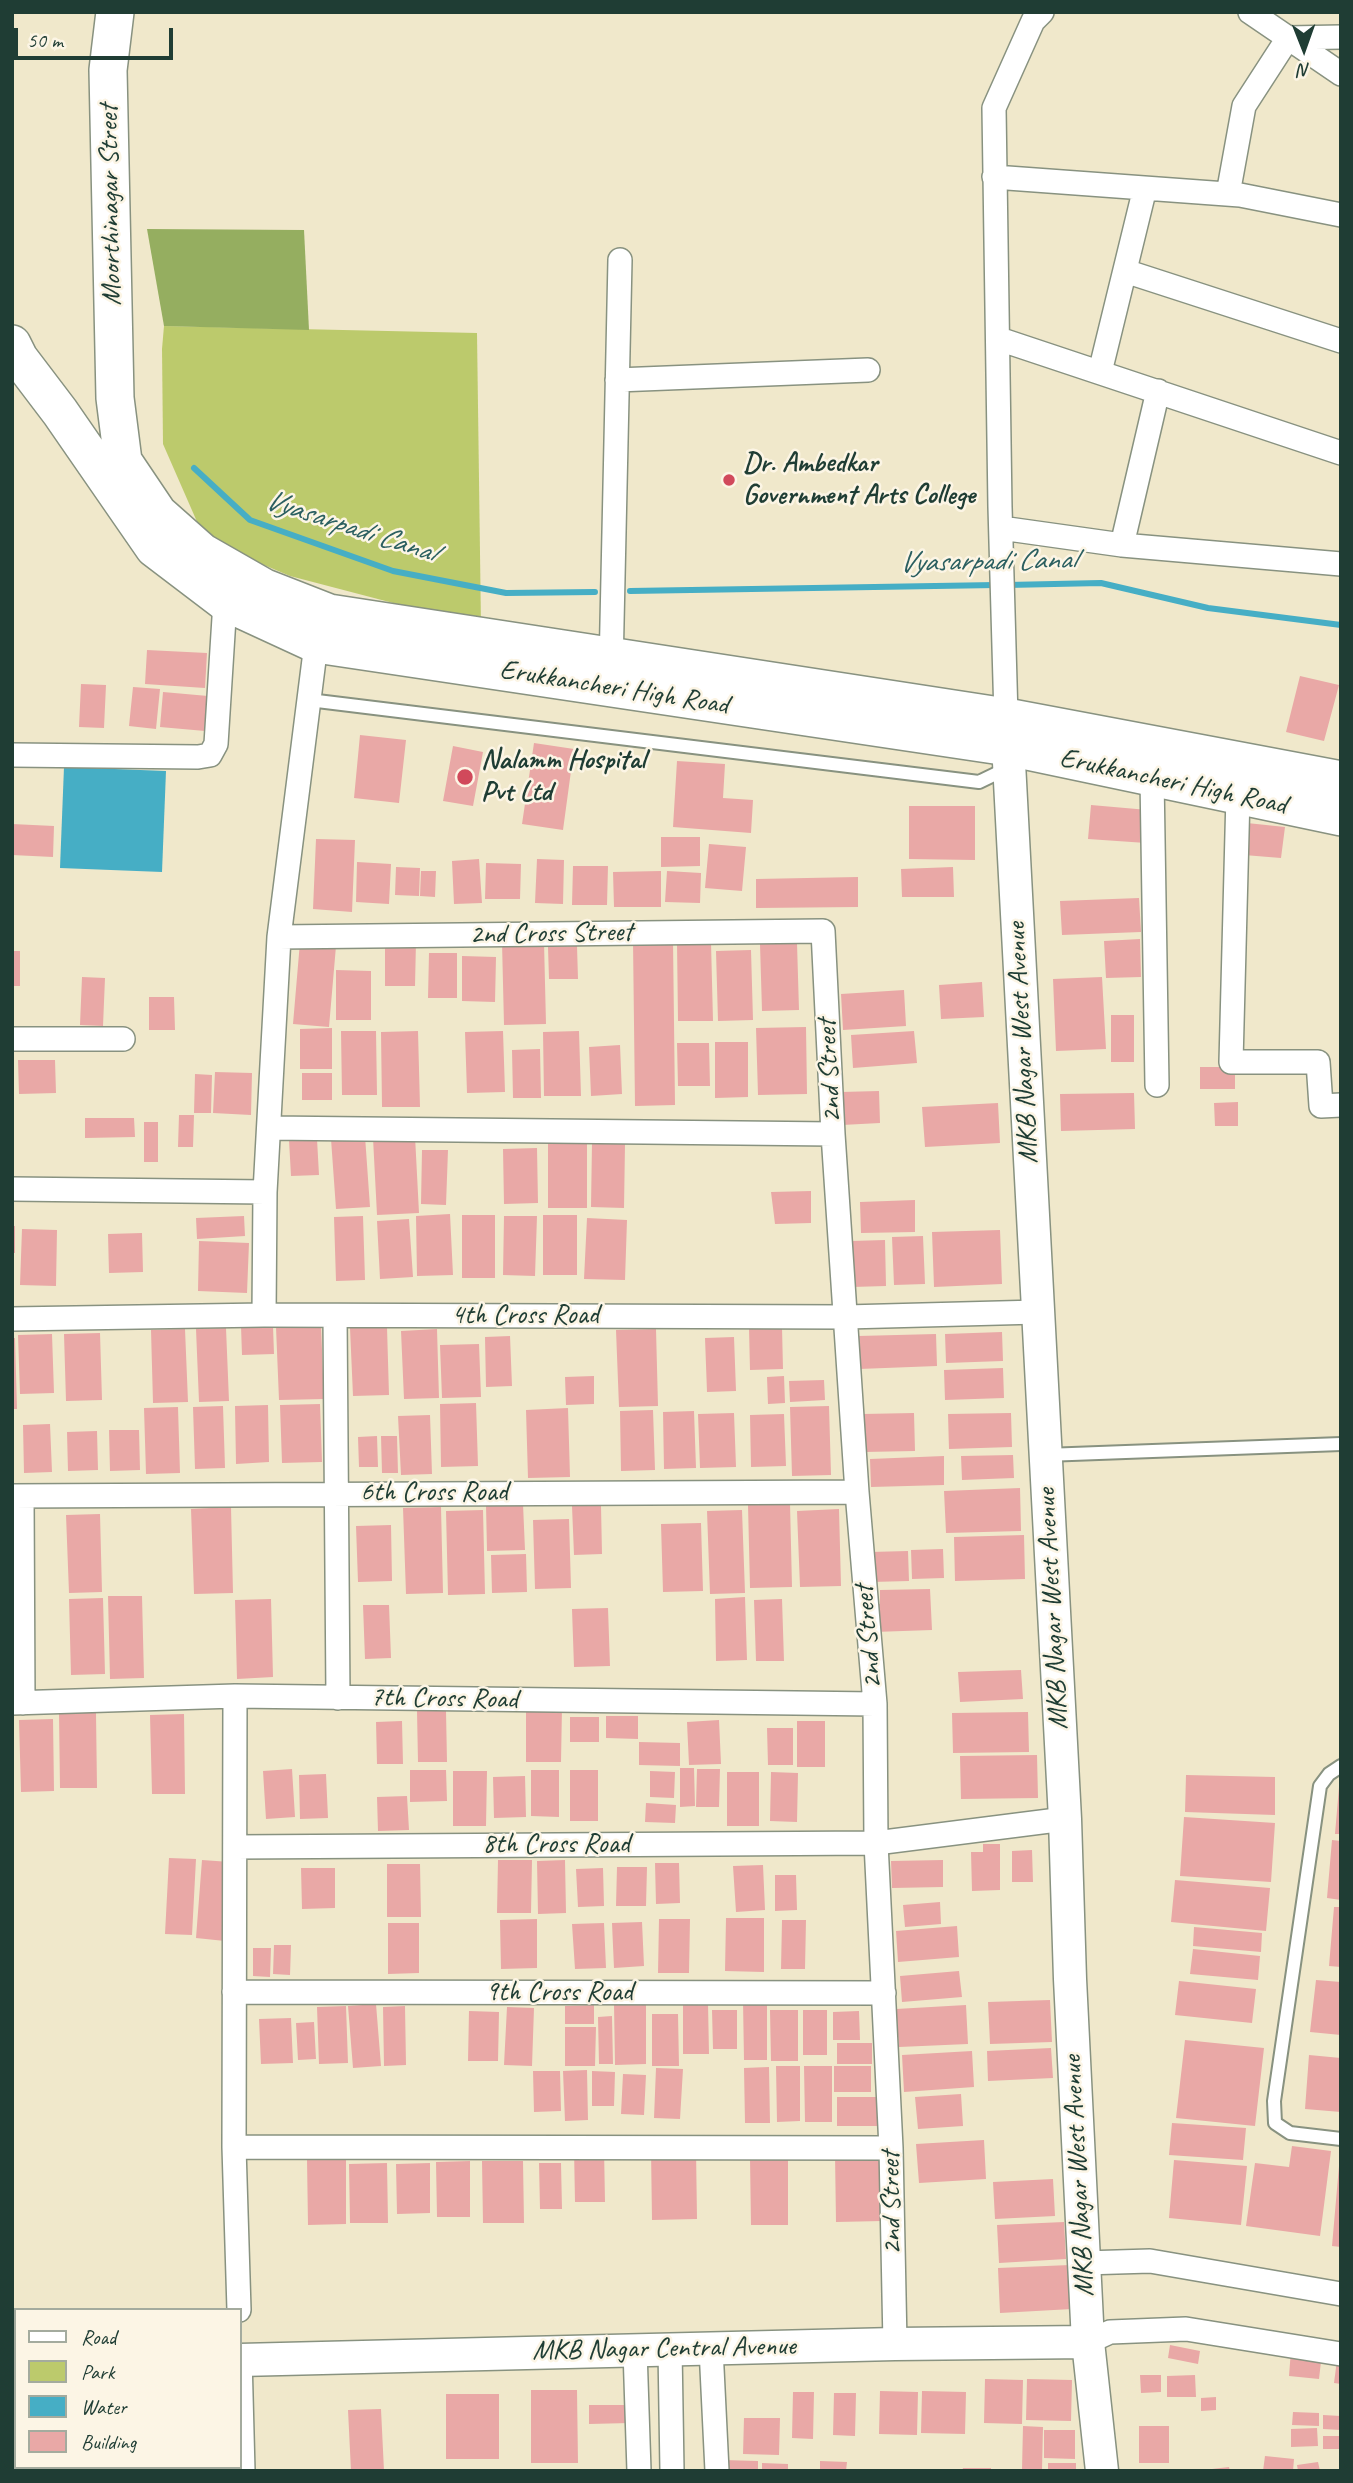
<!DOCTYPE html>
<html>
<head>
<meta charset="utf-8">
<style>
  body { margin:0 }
  #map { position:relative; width:1353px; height:2483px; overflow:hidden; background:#f0e8cb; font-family:Caveat,sans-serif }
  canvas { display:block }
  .frame { position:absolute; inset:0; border:14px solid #1f3d34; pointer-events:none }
  .legend { position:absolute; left:14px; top:2308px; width:228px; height:161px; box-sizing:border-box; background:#fcf5e5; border:2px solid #a4ab9e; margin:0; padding:9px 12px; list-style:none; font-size:21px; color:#1f3d34 }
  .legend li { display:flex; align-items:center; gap:14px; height:35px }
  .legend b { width:35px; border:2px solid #a4ab9e }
  .north { position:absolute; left:1269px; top:14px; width:70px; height:70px; -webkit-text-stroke:5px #fcf5e5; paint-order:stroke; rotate:179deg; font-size:19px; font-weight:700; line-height:28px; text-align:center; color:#1f3d34 }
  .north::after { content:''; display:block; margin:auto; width:24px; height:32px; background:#1f3d34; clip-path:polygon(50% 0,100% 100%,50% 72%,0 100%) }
  .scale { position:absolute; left:14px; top:28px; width:159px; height:32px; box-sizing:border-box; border:4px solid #1f3d34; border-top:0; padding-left:9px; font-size:21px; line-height:24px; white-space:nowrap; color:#1f3d34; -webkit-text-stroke:5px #fcf5e5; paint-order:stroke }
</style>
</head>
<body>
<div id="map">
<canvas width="1353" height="2483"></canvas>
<div class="frame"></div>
<ul class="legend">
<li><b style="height:9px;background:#fff"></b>Road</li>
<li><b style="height:19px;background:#bcca6c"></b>Park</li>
<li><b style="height:19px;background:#46aec5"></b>Water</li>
<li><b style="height:19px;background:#e9a8a6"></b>Building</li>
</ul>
<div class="north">N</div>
<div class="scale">50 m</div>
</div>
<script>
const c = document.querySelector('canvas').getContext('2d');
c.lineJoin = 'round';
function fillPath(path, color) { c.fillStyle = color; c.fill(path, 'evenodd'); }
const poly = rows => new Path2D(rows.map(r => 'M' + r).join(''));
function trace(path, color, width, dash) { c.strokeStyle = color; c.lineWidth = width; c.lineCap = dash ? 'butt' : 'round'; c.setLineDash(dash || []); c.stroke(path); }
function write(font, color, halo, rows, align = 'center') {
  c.font = font + ' Caveat,sans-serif'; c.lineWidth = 5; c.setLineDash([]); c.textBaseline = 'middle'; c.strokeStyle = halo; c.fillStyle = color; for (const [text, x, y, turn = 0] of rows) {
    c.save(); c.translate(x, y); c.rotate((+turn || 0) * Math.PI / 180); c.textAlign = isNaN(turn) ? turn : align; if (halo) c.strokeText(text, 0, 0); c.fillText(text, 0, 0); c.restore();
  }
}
fillPath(poly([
  [164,326,477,333,481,626,290,576,205,540,163,444,162,349]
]), '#bcca6c');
fillPath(poly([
  [147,229,304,230,309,330,164,326]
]), '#95ae60');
fillPath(poly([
  [64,767,166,771,162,872,60,868]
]), '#46aec5');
trace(poly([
  [194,468,250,520,393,571,506,593,595,592],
  [1007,585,1101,583,1208,608,1341,625],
  [630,591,996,585]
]), '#46aec5', 6);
fillPath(poly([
  [147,650,207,653,205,688,145,684],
  [1300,676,1339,685,1324,741,1286,732],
  [81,684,106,685,104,728,79,727],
  [133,687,160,689,156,729,129,726],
  [163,692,208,696,205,731,160,727],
  [360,735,406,740,399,803,354,798],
  [534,743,574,749,563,830,522,824],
  [453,746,483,752,473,806,443,801],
  [677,761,725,764,723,798,753,800,751,833,673,827],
  [1091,805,1148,810,1146,843,1088,839],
  [909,806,975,806,975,860,909,859],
  [1247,823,1285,827,1281,858,1244,855],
  [12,824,54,826,53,857,12,855],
  [661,837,700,837,700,866,661,867],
  [316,839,355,840,352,912,313,909],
  [709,844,746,847,742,891,705,888],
  [479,859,482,903,454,904,452,861],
  [537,859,564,860,563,904,535,903],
  [357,862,391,864,389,904,356,902],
  [486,863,521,864,520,899,485,899],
  [573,866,608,866,607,905,572,905],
  [396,867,420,868,419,896,395,895],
  [953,867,954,897,902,897,901,869],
  [421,871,436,871,435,897,420,896],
  [661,871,661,907,614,907,613,872],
  [667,871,701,873,700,903,665,902],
  [858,877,858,907,756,908,756,879],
  [1139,898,1141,932,1062,935,1060,901],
  [1140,939,1141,977,1106,978,1104,941],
  [673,940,675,1105,635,1106,633,941],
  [385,941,416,941,415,986,385,986],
  [300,942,336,946,329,1027,293,1024],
  [502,942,544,942,546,1024,504,1025],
  [677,942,711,942,713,1021,678,1021],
  [797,943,799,1010,762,1011,760,944],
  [577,946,578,979,549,979,548,947],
  [751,950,753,1020,718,1021,716,951],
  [12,951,20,951,20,986,12,986],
  [429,953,457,953,457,998,428,998],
  [462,956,496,957,495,1002,462,1001],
  [336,970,371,971,371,1020,336,1020],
  [82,977,105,978,103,1026,80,1025],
  [1102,977,1106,1049,1056,1051,1053,979],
  [982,982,984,1017,941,1019,939,985],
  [904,990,906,1026,843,1030,841,994],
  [149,997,174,997,175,1030,149,1030],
  [1111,1015,1134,1015,1134,1062,1111,1062],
  [806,1027,807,1094,758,1095,756,1028],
  [332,1028,332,1069,300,1069,300,1029],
  [341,1031,376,1031,377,1095,342,1095],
  [418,1031,420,1107,382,1107,381,1032],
  [503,1031,505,1092,467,1093,465,1032],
  [579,1031,581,1096,544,1096,543,1032],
  [914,1031,917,1063,853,1068,851,1035],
  [715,1042,748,1042,748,1097,715,1098],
  [677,1043,709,1043,710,1086,678,1086],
  [620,1045,622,1094,591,1096,589,1047],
  [540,1049,541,1098,513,1098,512,1050],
  [18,1060,55,1060,56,1093,19,1094],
  [1200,1067,1235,1067,1235,1089,1200,1089],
  [215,1072,252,1073,251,1115,213,1113],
  [302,1073,332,1073,332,1100,302,1100],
  [195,1074,212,1075,211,1113,194,1113],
  [879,1091,880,1123,842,1125,841,1092],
  [1134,1093,1135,1129,1061,1131,1060,1094],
  [1238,1102,1238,1126,1215,1126,1214,1103],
  [998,1103,1000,1143,925,1147,922,1107],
  [179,1115,194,1115,193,1147,178,1147],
  [85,1118,134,1118,135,1137,85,1138],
  [144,1122,158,1122,158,1162,144,1162],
  [365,1136,370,1207,336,1209,331,1139],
  [415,1136,419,1213,377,1215,373,1138],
  [317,1139,319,1175,291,1176,289,1140],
  [548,1140,587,1140,587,1208,548,1208],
  [592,1143,625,1144,624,1208,591,1207],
  [537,1148,538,1203,504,1204,503,1149],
  [422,1150,448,1150,446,1205,421,1204],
  [811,1191,811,1223,775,1224,771,1192],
  [915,1200,915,1232,861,1233,860,1202],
  [450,1214,453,1275,417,1276,416,1216],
  [462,1215,495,1215,495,1278,462,1278],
  [543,1215,577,1215,577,1275,543,1275],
  [244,1216,245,1236,197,1239,196,1218],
  [363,1216,365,1280,336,1281,334,1217],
  [504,1216,537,1216,535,1276,503,1275],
  [587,1218,627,1220,625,1280,584,1279],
  [409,1219,413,1277,380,1279,377,1221],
  [12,1226,15,1226,15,1253,12,1253],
  [22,1229,57,1230,56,1286,20,1285],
  [1000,1230,1002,1284,934,1287,932,1232],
  [142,1233,143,1272,109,1273,108,1234],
  [923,1236,925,1284,894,1285,892,1237],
  [885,1240,886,1286,852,1287,851,1241],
  [199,1241,249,1243,247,1293,198,1291],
  [241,1326,273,1326,274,1354,242,1355],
  [321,1326,324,1399,279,1400,276,1327],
  [387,1327,389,1395,353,1396,350,1328],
  [782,1327,783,1369,750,1370,749,1328],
  [226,1328,229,1401,199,1402,196,1329],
  [185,1329,188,1402,153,1403,151,1330],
  [437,1329,439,1398,404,1399,401,1331],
  [656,1329,658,1406,619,1407,616,1330],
  [1002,1332,1003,1361,946,1363,945,1334],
  [100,1333,102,1400,66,1401,64,1334],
  [52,1334,54,1393,20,1394,18,1335],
  [936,1334,937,1366,859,1369,858,1336],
  [510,1336,512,1386,486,1387,485,1337],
  [734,1337,736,1391,707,1392,705,1338],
  [12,1338,15,1338,17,1409,12,1409],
  [479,1344,481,1397,442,1398,440,1345],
  [1003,1368,1004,1398,945,1400,944,1370],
  [594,1376,594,1404,566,1405,565,1377],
  [784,1376,785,1403,768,1404,767,1377],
  [824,1380,825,1400,790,1402,789,1381],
  [476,1403,478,1466,441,1467,440,1404],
  [320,1404,322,1462,282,1463,280,1405],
  [268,1405,269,1462,236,1464,235,1406],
  [223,1406,225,1468,195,1469,193,1407],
  [829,1406,831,1475,792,1476,790,1407],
  [178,1407,180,1473,146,1474,144,1408],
  [568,1408,570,1477,528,1478,526,1410],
  [653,1410,655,1470,621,1471,620,1411],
  [694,1411,696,1468,664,1469,663,1412],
  [734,1413,736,1467,700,1468,698,1414],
  [914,1413,915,1451,864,1452,863,1414],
  [1011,1413,1012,1447,949,1449,948,1414],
  [784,1414,786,1466,751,1467,750,1415],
  [430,1415,432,1474,401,1475,398,1416],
  [50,1424,52,1472,24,1473,23,1425],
  [109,1430,139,1430,140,1470,110,1471],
  [97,1431,98,1470,68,1471,67,1432],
  [377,1436,378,1467,359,1467,358,1437],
  [381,1436,397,1436,398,1473,382,1473],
  [1013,1455,1014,1478,962,1480,961,1456],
  [944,1456,944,1485,871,1487,870,1459],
  [1020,1488,1021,1531,946,1533,944,1491],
  [790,1503,792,1587,750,1588,748,1505],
  [523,1504,525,1550,487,1551,486,1505],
  [572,1506,601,1506,602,1554,574,1555],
  [231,1507,233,1593,194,1594,191,1509],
  [441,1507,443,1593,406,1594,403,1508],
  [839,1509,841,1586,800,1587,797,1511],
  [483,1510,485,1594,448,1595,446,1511],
  [742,1510,745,1593,710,1594,707,1511],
  [100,1514,102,1592,69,1593,66,1515],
  [569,1519,571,1588,535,1589,533,1520],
  [701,1523,703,1591,663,1592,661,1524],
  [391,1525,392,1581,358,1582,356,1526],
  [1024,1535,1025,1579,955,1581,954,1537],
  [943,1549,944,1578,912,1579,911,1550],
  [908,1551,909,1581,871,1582,870,1552],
  [526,1554,527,1592,492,1593,491,1555],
  [930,1589,932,1630,874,1632,873,1604,880,1604,880,1590],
  [108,1596,142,1596,144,1678,110,1679],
  [745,1597,747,1660,716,1661,715,1599],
  [103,1598,105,1674,71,1675,69,1599],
  [271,1599,273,1677,237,1679,235,1600],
  [782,1599,784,1661,756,1661,754,1600],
  [363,1605,389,1605,391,1658,365,1659],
  [608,1608,610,1666,574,1667,572,1609],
  [1021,1670,1023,1699,960,1702,958,1672],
  [526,1706,562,1707,561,1762,526,1762],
  [417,1711,446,1711,447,1762,418,1762],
  [1028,1712,1029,1752,953,1753,952,1713],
  [59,1713,96,1713,97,1788,60,1788],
  [184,1714,185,1794,152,1794,150,1715],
  [606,1716,638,1716,638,1739,606,1738],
  [570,1717,599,1717,599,1742,570,1742],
  [53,1719,54,1791,21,1792,19,1720],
  [719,1720,721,1764,689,1765,687,1722],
  [402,1721,403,1764,377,1764,376,1722],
  [797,1721,825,1721,825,1767,797,1767],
  [767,1728,793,1728,793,1765,768,1765],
  [639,1742,680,1743,680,1766,639,1765],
  [1037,1755,1038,1798,961,1799,960,1756],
  [680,1768,694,1768,695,1806,680,1807],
  [292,1769,295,1817,266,1819,263,1771],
  [697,1769,720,1769,719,1807,696,1807],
  [410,1770,446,1770,447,1801,410,1802],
  [531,1770,559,1770,559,1817,531,1816],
  [570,1770,598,1770,598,1821,570,1821],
  [453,1771,487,1771,486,1826,453,1826],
  [650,1771,675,1772,674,1798,650,1797],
  [727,1772,759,1772,759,1826,727,1826],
  [771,1772,798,1773,797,1822,770,1821],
  [326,1774,328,1818,300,1819,299,1775],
  [1186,1775,1275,1777,1275,1815,1185,1812],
  [525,1776,526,1817,494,1818,493,1777],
  [1339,1787,1341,1787,1341,1834,1335,1834],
  [407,1796,409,1830,378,1831,377,1797],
  [646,1803,676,1805,675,1823,645,1822],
  [1184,1817,1275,1823,1271,1882,1180,1876],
  [1332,1840,1341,1841,1341,1900,1327,1898],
  [983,1844,1000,1844,1000,1890,972,1891,971,1852,983,1852],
  [1032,1850,1033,1882,1012,1882,1012,1851],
  [169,1858,196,1859,192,1935,165,1934],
  [202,1860,230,1862,225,1941,196,1938],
  [498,1860,532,1860,531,1913,497,1913],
  [565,1860,566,1913,538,1914,537,1861],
  [943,1860,943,1887,892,1888,891,1861],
  [655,1863,679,1863,680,1903,656,1904],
  [387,1864,420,1864,421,1917,387,1917],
  [763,1865,765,1910,736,1912,733,1866],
  [617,1867,647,1867,646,1906,616,1906],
  [301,1868,335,1868,335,1908,302,1909],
  [603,1868,604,1906,578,1907,576,1869],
  [775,1875,796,1875,797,1910,775,1911],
  [1175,1880,1270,1888,1266,1931,1171,1922],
  [940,1902,941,1924,905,1927,903,1905],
  [1334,1907,1341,1907,1341,1967,1329,1966],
  [726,1918,764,1918,764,1972,725,1971],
  [537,1919,537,1968,501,1969,500,1920],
  [659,1919,690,1919,689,1973,658,1973],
  [782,1920,806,1920,805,1969,781,1969],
  [642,1922,644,1966,614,1968,612,1923],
  [388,1923,419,1923,419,1973,388,1974],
  [604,1923,606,1968,575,1969,572,1924],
  [957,1926,959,1957,898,1962,896,1931],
  [1194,1927,1262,1933,1261,1952,1193,1946],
  [274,1945,291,1945,290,1975,273,1974],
  [253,1948,271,1948,270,1977,253,1976],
  [1193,1949,1260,1956,1258,1980,1190,1974],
  [959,1971,962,1997,902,2002,900,1976],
  [1316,1980,1341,1982,1341,2035,1310,2032],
  [1179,1981,1256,1989,1252,2023,1175,2015],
  [767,2000,767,2060,744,2060,743,2001],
  [1050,2000,1052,2042,990,2044,988,2002],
  [708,2003,709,2054,683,2054,683,2004],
  [376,2004,381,2066,353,2068,348,2006],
  [614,2004,646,2004,646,2064,615,2065],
  [594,2005,594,2024,565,2024,565,2006],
  [966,2005,968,2044,899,2047,896,2009],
  [346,2006,348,2063,319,2064,317,2007],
  [405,2006,406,2065,384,2066,383,2007],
  [507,2007,534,2008,532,2066,504,2065],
  [712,2010,737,2010,737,2049,713,2049],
  [770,2010,798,2010,798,2061,771,2061],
  [803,2010,827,2010,827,2055,803,2055],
  [469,2011,499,2012,498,2061,468,2061],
  [859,2011,860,2040,833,2040,833,2012],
  [652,2014,678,2014,679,2066,652,2066],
  [612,2016,613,2064,599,2064,598,2017],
  [291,2018,293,2063,261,2064,259,2019],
  [314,2022,316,2059,298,2060,296,2023],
  [565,2027,596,2027,595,2066,565,2066],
  [1185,2040,1264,2048,1255,2126,1176,2118],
  [837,2043,872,2043,872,2064,837,2064],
  [1051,2048,1053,2078,988,2081,987,2051],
  [972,2051,974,2087,904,2092,902,2055],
  [1309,2055,1341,2058,1341,2112,1305,2109],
  [776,2066,800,2066,800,2121,777,2122],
  [804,2066,832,2066,832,2122,805,2122],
  [834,2066,871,2066,871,2092,834,2092],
  [769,2067,770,2123,745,2123,744,2068],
  [656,2068,683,2069,680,2119,654,2118],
  [587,2070,588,2120,565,2121,563,2071],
  [533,2071,560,2071,561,2111,534,2112],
  [592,2071,615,2072,614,2106,592,2106],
  [623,2074,646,2075,644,2115,621,2114],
  [961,2094,963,2126,918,2129,915,2097],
  [837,2097,878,2097,878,2126,837,2126],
  [1172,2123,1246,2128,1243,2160,1169,2155],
  [984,2140,986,2179,919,2183,916,2144],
  [1292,2146,1331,2151,1320,2236,1246,2226,1255,2163,1289,2167],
  [574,2148,604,2148,605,2202,575,2202],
  [696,2149,697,2219,652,2220,651,2150],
  [881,2153,882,2221,836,2222,835,2154],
  [788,2157,788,2225,751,2225,750,2158],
  [346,2158,346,2224,308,2225,307,2159],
  [1174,2160,1247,2166,1241,2225,1169,2218],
  [470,2161,470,2217,437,2217,436,2162],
  [482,2161,523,2161,524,2223,483,2223],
  [387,2163,388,2223,350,2223,349,2164],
  [430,2163,430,2213,397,2214,396,2164],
  [539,2163,561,2163,562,2209,540,2209],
  [1339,2166,1341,2167,1341,2247,1332,2246],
  [1053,2179,1055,2216,995,2219,993,2182],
  [1064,2222,1066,2259,999,2263,997,2225],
  [1070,2265,1072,2309,1000,2313,998,2268],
  [1170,2345,1200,2351,1198,2364,1168,2358],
  [1291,2350,1322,2353,1319,2379,1289,2376],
  [1337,2360,1341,2360,1341,2384,1334,2383],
  [1140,2375,1161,2375,1161,2392,1141,2393],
  [1195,2375,1196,2397,1167,2397,1167,2376],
  [985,2379,1023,2380,1022,2424,984,2423],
  [1027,2379,1072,2380,1071,2421,1026,2420],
  [531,2390,577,2390,578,2463,531,2463],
  [880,2391,918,2392,917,2435,879,2434],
  [922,2391,966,2392,965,2434,921,2433],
  [793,2392,814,2392,813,2439,792,2438],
  [834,2393,856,2393,855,2436,833,2435],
  [446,2394,499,2394,499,2459,446,2459],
  [1216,2397,1216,2410,1201,2411,1201,2398],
  [589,2405,630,2405,630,2423,589,2424],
  [381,2409,384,2471,351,2471,348,2410],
  [1293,2412,1319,2413,1319,2426,1292,2425],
  [1323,2415,1341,2416,1341,2430,1323,2429],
  [744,2418,780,2418,779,2455,743,2454],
  [1023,2426,1043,2427,1042,2470,1022,2470],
  [1139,2426,1169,2426,1169,2463,1139,2463],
  [1317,2428,1318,2446,1291,2447,1291,2429],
  [1044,2430,1075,2430,1075,2459,1044,2458],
  [1323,2436,1341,2436,1341,2449,1323,2449],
  [1265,2456,1294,2459,1293,2471,1263,2471],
  [723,2460,758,2461,758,2471,723,2471],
  [820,2461,847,2462,846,2471,820,2471],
  [1318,2462,1320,2471,1298,2471,1297,2465],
  [762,2463,788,2464,788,2471,762,2471],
  [1048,2463,1076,2463,1076,2471,1048,2471],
  [67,2467,98,2467,98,2471,67,2471],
  [1229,2467,1230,2471,1212,2471,1212,2469],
  [963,2468,991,2468,991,2471,962,2471]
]), '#e9a8a6');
const lane = poly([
  [309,700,979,782,1008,768],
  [1045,1455,1341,1444],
  [1341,1766,1329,1774,1320,1786,1274,2101,1275,2123,1290,2133,1341,2139]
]);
const street = poly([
  [1250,12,1341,74],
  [994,177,1240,195,1341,215],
  [1228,194,1244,106,1288,38,1341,37],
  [1125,271,1341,341],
  [999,339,1341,453],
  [1100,372,1145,188],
  [617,380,868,370],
  [1001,528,1122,545,1341,564],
  [1122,545,1158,391],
  [611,668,620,260],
  [1006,717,1000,507,994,108,1033,21,1042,12],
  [12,755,198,757,210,755,216,744,225,602],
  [1152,778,1157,1085],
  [1238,795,1231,1062,1318,1062,1321,1106,1341,1105],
  [279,937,823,931,833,1134,857,1492,875,1704,876,1843,891,2148,895,2344],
  [12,1039,123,1039],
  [269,1128,833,1134],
  [12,1189,265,1192],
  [264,1315,265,1192,279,937,316,644],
  [335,1316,338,1698],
  [12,1319,264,1315,846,1317,1038,1312],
  [12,1496,857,1492],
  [22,1496,23,1703],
  [235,1696,234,2147,239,2310],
  [12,1703,235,1696,875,1704],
  [235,1847,876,1843,1065,1819],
  [234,1992,884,1993],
  [234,2147,891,2148],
  [1084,2263,1150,2261,1341,2294],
  [1088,2342,1110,2332,1186,2329,1341,2354],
  [711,2348,717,2471],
  [670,2349,672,2471],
  [635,2350,639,2471],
  [240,2357,243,2471]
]);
const secondary = poly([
  [1007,725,1065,1819,1070,1979,1088,2342,1102,2471],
  [240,2360,895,2344,1088,2342],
  [12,2362,16,2362]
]);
const primary = poly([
  [115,12,108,70,115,398,123,461,158,513,202,552,265,588,329,613,1006,717,1341,780],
  [12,344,19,358,60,412,154,548,225,602,316,644,1008,747,1341,817]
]);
trace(lane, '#889280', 16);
trace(street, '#889280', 26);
trace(secondary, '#889280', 35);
trace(primary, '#889280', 40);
trace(lane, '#fff', 12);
trace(street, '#fff', 23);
trace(secondary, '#fff', 32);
trace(primary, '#fff', 37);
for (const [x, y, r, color] of [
  [729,480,7,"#d1495b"],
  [465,777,9,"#d1495b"]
]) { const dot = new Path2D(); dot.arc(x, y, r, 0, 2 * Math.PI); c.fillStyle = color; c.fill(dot); trace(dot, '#fcf5e5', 2.5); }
write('28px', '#1f3d34', '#fcf5e5', [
  ["Moorthinagar Street",111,205,-91],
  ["Erukkancheri High Road",614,688,9],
  ["Erukkancheri High Road",1173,782,12],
  ["2nd Cross Street",551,934,-1],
  ["MKB Nagar West Avenue",1023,1043,-93],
  ["2nd Street",830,1071,-93],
  ["4th Cross Road",525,1316],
  ["6th Cross Road",434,1493],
  ["MKB Nagar West Avenue",1053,1609,-93],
  ["2nd Street",869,1637,-95],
  ["7th Cross Road",444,1699,1],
  ["8th Cross Road",556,1845],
  ["9th Cross Road",559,1993],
  ["MKB Nagar West Avenue",1079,2176,-93],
  ["2nd Street",892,2203,-91],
  ["MKB Nagar Central Avenue",664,2349,-1]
]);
write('bold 28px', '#1f3d34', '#fcf5e5', [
  ["Dr. Ambedkar",743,464],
  ["Government Arts College",743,496],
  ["Nalamm Hospital",481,761],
  ["Pvt Ltd",481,793]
], 'left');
write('italic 30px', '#2b5f60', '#fcf5e5', [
  ["Vyasarpadi Canal",350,527,18],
  ["Vyasarpadi Canal",987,562,-1]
]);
</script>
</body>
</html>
